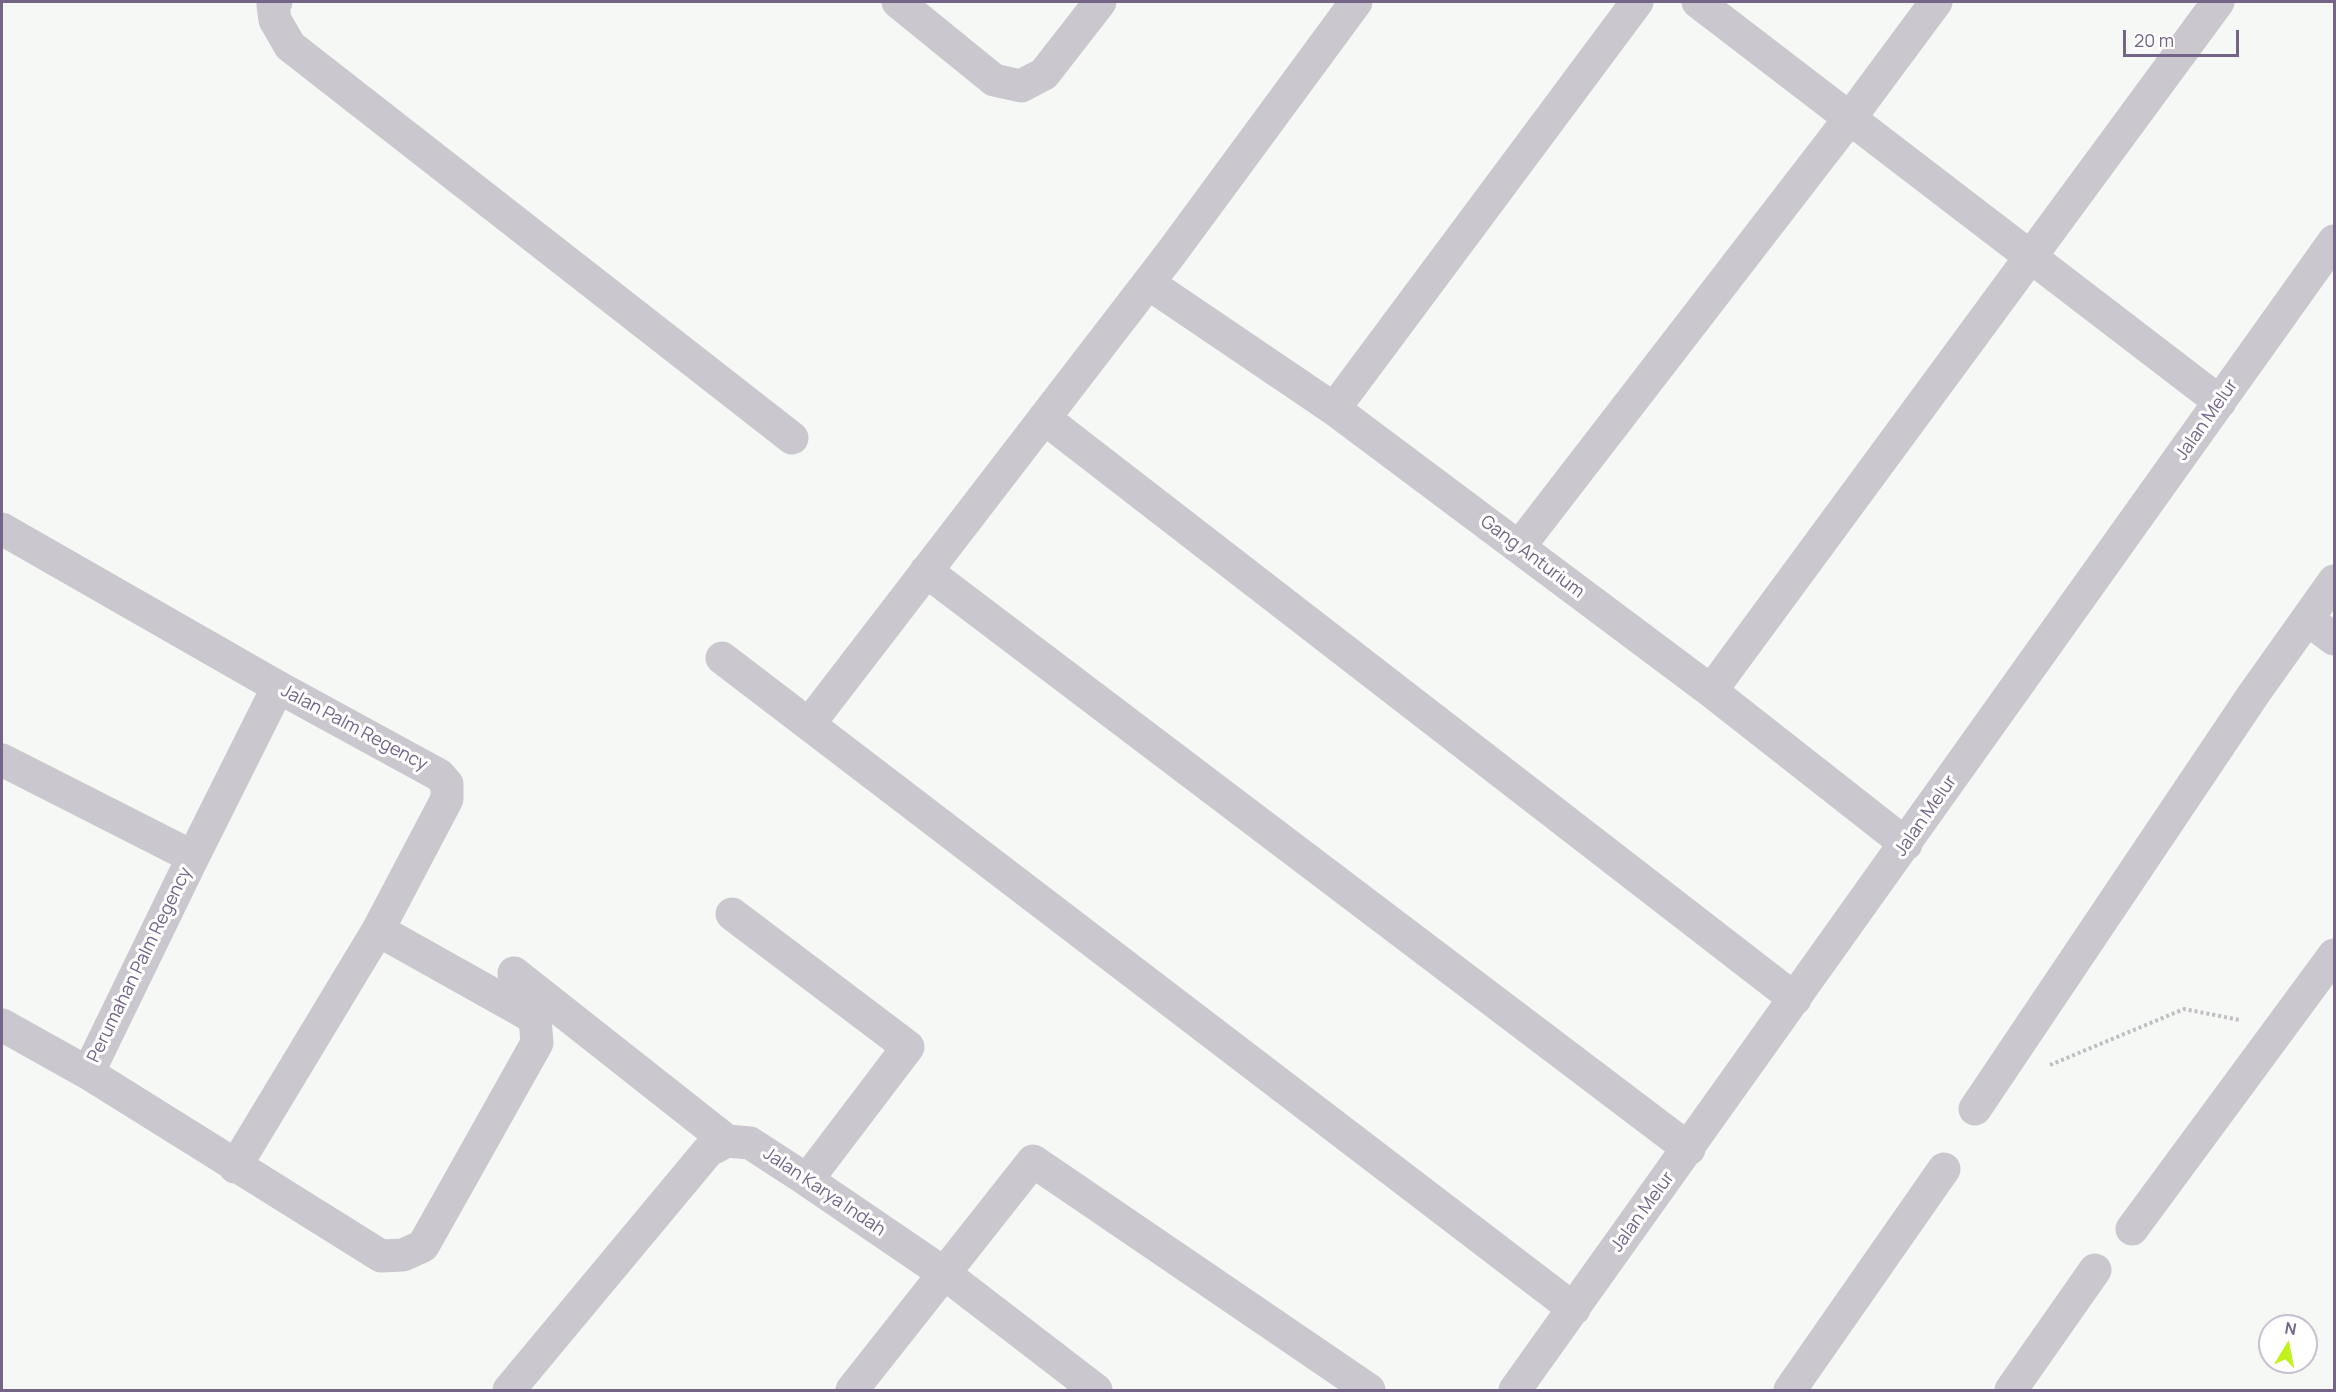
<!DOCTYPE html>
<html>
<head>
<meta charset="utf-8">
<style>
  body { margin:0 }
  #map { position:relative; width:2336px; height:1392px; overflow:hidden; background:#f5f8f5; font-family:Manrope,sans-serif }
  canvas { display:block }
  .frame { position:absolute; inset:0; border:3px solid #746488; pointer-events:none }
  .north { position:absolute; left:2258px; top:1314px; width:60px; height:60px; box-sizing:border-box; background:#fff; border:2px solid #c7c1cf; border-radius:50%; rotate:10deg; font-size:16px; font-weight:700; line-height:24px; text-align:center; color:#746488 }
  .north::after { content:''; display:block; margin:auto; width:21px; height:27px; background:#c1f21b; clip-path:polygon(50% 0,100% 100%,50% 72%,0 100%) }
  .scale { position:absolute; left:2123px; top:30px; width:116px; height:27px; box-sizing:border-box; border:3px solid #746488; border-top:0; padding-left:8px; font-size:18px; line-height:21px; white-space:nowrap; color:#746488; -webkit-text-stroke:4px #fff; paint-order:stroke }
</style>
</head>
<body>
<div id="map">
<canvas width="2336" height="1392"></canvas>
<div class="frame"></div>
<div class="north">N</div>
<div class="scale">20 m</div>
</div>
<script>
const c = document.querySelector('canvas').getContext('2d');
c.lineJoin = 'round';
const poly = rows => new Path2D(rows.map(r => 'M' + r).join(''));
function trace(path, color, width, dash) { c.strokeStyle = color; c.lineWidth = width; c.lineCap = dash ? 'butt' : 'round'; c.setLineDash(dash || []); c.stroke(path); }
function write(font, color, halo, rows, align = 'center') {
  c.font = font + ' Manrope,sans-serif'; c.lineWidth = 6; c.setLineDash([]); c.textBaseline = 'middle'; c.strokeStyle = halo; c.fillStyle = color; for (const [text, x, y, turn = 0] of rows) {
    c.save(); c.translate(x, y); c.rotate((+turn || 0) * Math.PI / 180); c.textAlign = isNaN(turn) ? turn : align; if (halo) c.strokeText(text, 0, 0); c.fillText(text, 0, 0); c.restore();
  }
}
trace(poly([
  [2050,1065,2184,1009,2240,1020]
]), '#c1bec3', 4, [3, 3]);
trace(poly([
  [276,2,273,5,275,20,290,46,792,438],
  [898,2,994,80,1021,86,1044,74,1100,2],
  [1698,2,2220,402],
  [1148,283,1334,409,1711,691,1906,844],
  [1334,409,1637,2],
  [1044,418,1795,999],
  [2,529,278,687,439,775,447,784,447,799,378,930,235,1167],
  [1519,547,1850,118,1936,2],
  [926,571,1689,1149],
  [2307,619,2334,639],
  [722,658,1574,1309],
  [1711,691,2218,2],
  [809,724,1172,252,1356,2],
  [2,760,193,857,88,1073],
  [193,857,278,687],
  [732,914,908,1047,807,1180],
  [514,973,727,1141],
  [2,1025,88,1073,381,1256,403,1255,423,1246,537,1043,535,1018,378,930],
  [1975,1109,2253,695,2334,581],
  [2132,1229,2334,955],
  [509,1390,708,1151,727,1141,750,1143,807,1180,945,1274,1096,1390],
  [852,1390,1033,1161,1369,1390],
  [1515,1390,2334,241],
  [1790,1390,1944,1169],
  [2011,1390,2095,1270]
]), '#cac7ce', 33);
write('18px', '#746488', '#fff', [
  ["Jalan Melur",2207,420,-55],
  ["Gang Anturium",1532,557,37],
  ["Jalan Palm Regency",354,728,28],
  ["Jalan Melur",1926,816,-55],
  ["Perumahan Palm Regency",140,965,-64],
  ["Jalan Karya Indah",824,1192,34],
  ["Jalan Melur",1643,1212,-54]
]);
</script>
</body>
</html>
